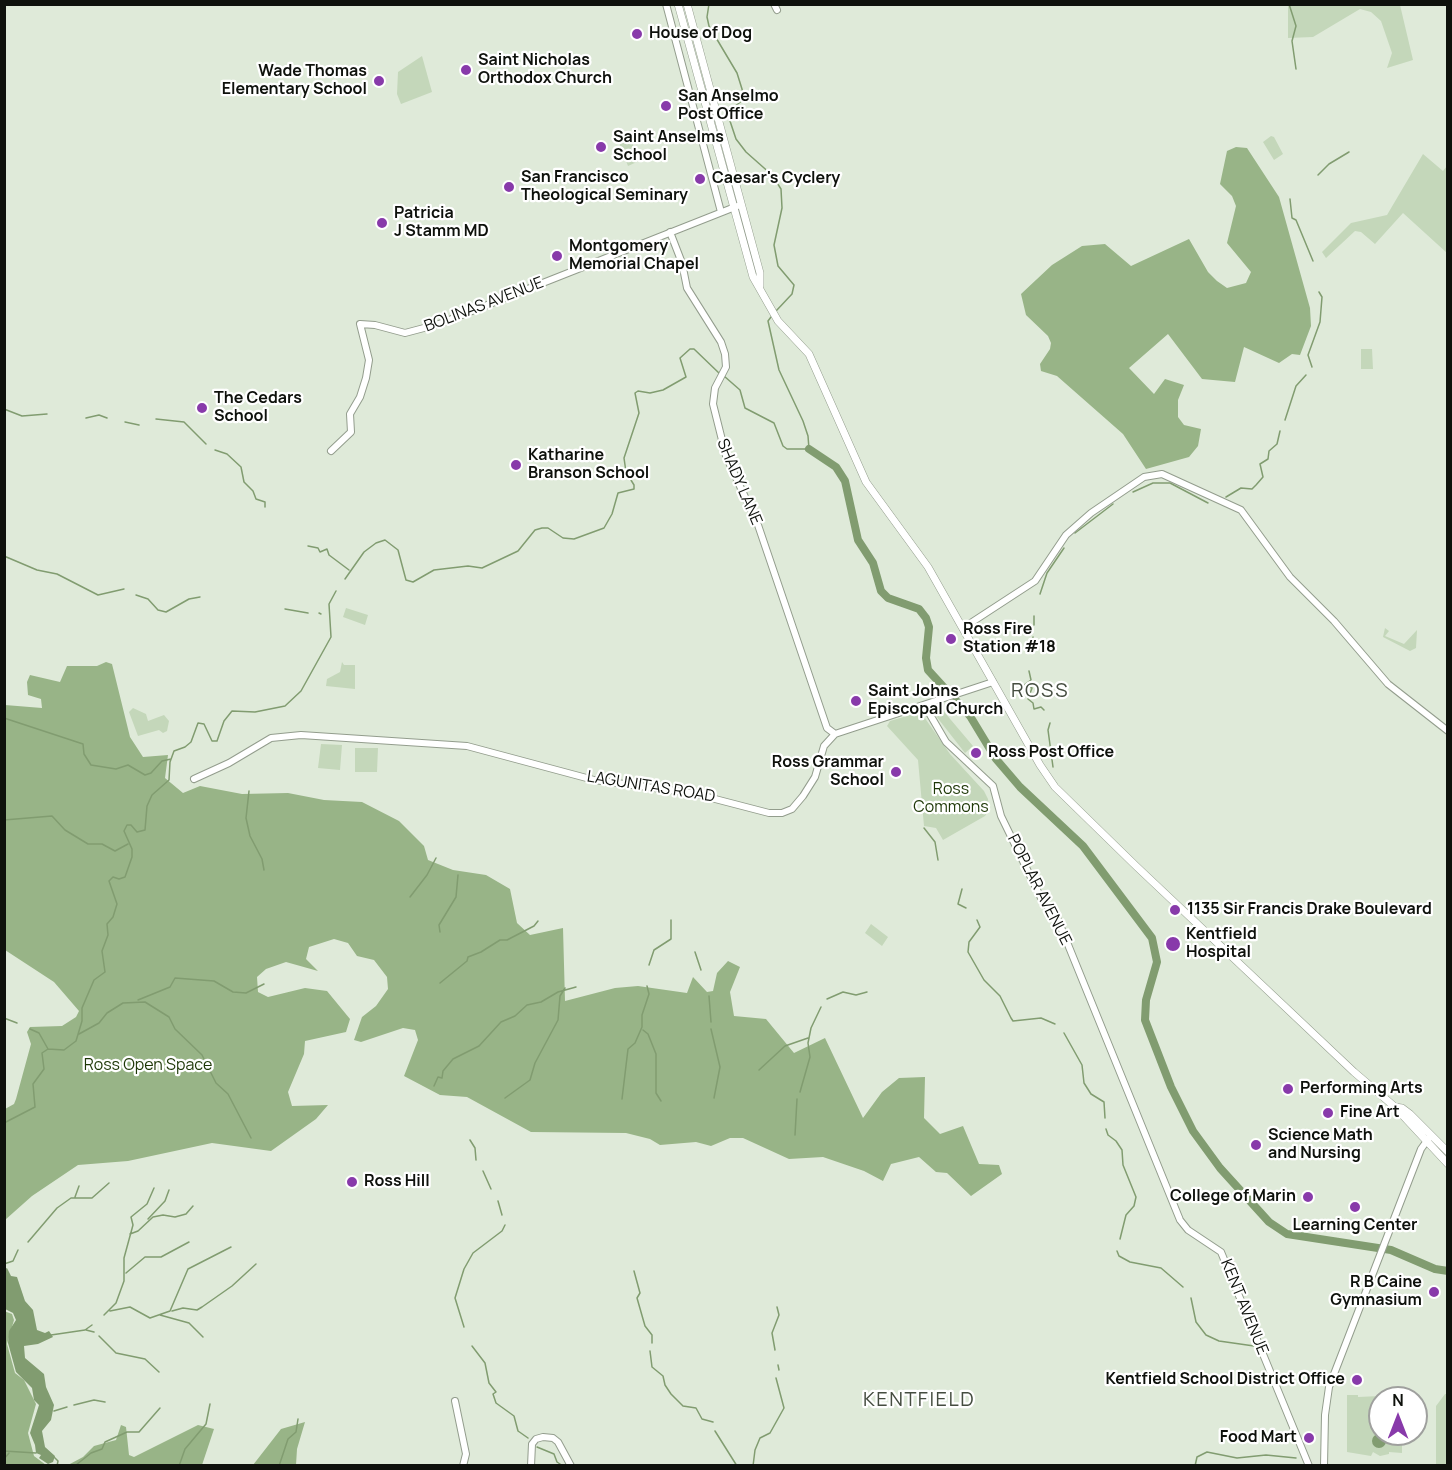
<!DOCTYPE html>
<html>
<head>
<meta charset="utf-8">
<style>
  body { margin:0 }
  #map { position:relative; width:1452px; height:1470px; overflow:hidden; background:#dfead9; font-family:Manrope,sans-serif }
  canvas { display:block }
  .frame { position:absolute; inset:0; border:6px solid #0e110c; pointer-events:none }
  .north { position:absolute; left:1368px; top:1386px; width:60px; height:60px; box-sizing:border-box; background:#fff; border:2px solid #9fa09e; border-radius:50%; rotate:0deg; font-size:16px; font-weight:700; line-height:24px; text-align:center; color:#0e110c }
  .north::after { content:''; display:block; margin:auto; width:21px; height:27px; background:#883aaa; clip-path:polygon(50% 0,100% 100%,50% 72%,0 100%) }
</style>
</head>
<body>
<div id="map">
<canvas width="1452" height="1470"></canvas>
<div class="frame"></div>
<div class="north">N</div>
</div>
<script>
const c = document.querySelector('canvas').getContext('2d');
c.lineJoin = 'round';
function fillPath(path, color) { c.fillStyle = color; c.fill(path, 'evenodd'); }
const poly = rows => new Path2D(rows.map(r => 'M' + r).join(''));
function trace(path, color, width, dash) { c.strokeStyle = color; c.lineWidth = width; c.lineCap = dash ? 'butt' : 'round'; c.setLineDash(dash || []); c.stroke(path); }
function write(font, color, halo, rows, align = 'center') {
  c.font = font + ' Manrope,sans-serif'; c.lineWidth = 4.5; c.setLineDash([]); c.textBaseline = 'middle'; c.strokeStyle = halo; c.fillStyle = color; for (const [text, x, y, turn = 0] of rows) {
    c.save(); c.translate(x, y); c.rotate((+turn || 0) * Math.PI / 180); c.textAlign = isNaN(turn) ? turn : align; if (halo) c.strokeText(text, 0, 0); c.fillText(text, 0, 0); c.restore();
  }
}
fillPath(poly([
  [1288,5,1400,5,1413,60,1387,68,1392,53,1381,21,1371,12,1360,9,1313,37,1288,38],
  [422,56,432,92,401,104,397,94,398,72],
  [629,135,639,161,628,166,618,140],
  [1271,136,1274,137,1283,154,1274,160,1263,142],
  [1423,154,1443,171,1447,166,1447,253,1403,213,1375,244,1361,232,1355,231,1326,258,1322,252,1351,223,1387,215],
  [1361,349,1372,349,1373,369,1361,369],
  [346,608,368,615,365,625,343,617],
  [1385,628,1389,631,1385,636,1404,644,1417,630,1416,648,1410,651,1383,637],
  [342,662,344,665,355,665,355,689,326,686,327,679,340,672],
  [935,706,940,707,973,746,965,753,936,716,933,709],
  [133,708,146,714,148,721,164,715,169,721,167,731,163,733,159,730,138,736,129,712],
  [917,713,922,714,950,754,984,791,988,799,989,810,985,816,943,840,936,828,924,826,918,760,887,726,890,721],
  [321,744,342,745,340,770,318,768],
  [355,748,378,748,377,772,355,772],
  [871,924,888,937,882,946,865,933],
  [1445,1394,1448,1394,1447,1465,1436,1465,1436,1406],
  [1347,1395,1358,1395,1358,1397,1402,1395,1402,1398,1380,1398,1380,1434,1402,1434,1402,1453,1389,1452,1389,1454,1380,1456,1373,1452,1371,1456,1347,1452]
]), '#c4d7ba');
fillPath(poly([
  [1236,147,1247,148,1279,197,1310,308,1311,326,1300,355,1292,354,1279,363,1244,347,1235,382,1202,379,1168,334,1129,368,1154,394,1165,379,1184,385,1178,400,1178,417,1184,425,1201,429,1198,446,1189,457,1146,469,1123,434,1057,376,1041,371,1040,364,1050,349,1051,343,1048,336,1026,315,1021,294,1052,265,1082,246,1105,244,1131,266,1189,239,1208,272,1217,281,1227,288,1246,283,1251,272,1227,243,1236,206,1232,196,1220,184,1227,151],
  [106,662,112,664,130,737,143,757,168,755,165,778,183,793,200,786,242,794,288,793,324,800,362,802,399,821,424,846,428,860,453,870,486,875,510,889,517,923,530,935,563,928,565,1001,615,988,638,986,687,993,693,977,707,992,713,991,717,973,728,961,740,967,730,992,734,1016,766,1019,794,1053,825,1038,863,1118,882,1092,899,1078,925,1077,924,1118,940,1134,963,1126,979,1164,999,1165,1002,1174,971,1196,947,1173,936,1172,919,1157,891,1164,883,1181,864,1171,823,1157,789,1159,743,1138,730,1138,711,1146,696,1142,660,1145,650,1139,626,1133,531,1132,467,1097,440,1095,404,1076,418,1040,415,1030,403,1028,361,1042,354,1040,362,1017,376,1006,388,989,387,977,374,960,357,956,348,943,334,939,309,947,306,959,318,971,286,962,266,969,257,977,258,992,268,997,305,988,327,991,350,1019,346,1032,305,1041,304,1054,288,1092,292,1106,328,1105,316,1119,271,1151,212,1143,128,1161,78,1165,32,1196,5,1220,5,1109,14,1104,16,1099,31,1044,27,1032,30,1027,62,1026,76,1017,79,1011,54,982,5,950,5,705,42,708,41,699,28,695,27,682,30,675,60,682,67,666,97,666],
  [4,1311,12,1314,14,1320,7,1344,15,1373,24,1380,36,1404,28,1433,34,1456,46,1465,5,1465],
  [305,1422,297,1449,296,1465,253,1465,281,1429],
  [121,1425,126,1427,129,1455,134,1457,198,1425,214,1429,202,1465,68,1465,83,1457,94,1446,116,1440]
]), '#98b487');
fillPath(poly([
  [7,1268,11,1276,17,1277,25,1301,33,1310,37,1330,45,1333,49,1331,53,1337,38,1344,24,1346,25,1358,44,1374,46,1387,54,1405,51,1420,42,1431,45,1447,55,1456,53,1462,48,1464,39,1458,41,1455,36,1453,35,1445,30,1433,39,1405,34,1400,32,1388,16,1372,8,1343,9,1331,16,1320,13,1313,5,1309,5,1269],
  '1372 1441a7 7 0 1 1 14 0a7 7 0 1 1-14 0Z'
]), '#819c70');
trace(poly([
  [709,4,707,17,709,26,737,73,742,89,744,99,733,108,729,118,736,139,746,152,772,175,781,189,782,208,774,245,778,266,794,285,792,294,776,311],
  [1289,4,1296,26,1292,41,1296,69],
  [1318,175,1329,164,1349,152],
  [1290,199,1292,218,1296,220,1313,261],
  [1312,367,1308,355,1320,322,1322,297,1319,292],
  [724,376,740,390,745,408,774,423,783,446,787,449,809,449,808,436,803,421,779,370,768,321,771,317],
  [4,409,22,416,47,414],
  [86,418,99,415,107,418],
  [156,419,184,422,206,444],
  [1285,420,1296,386,1306,375],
  [125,422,139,425],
  [215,450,227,454,241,467,244,482,253,491,256,499,265,502,265,507],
  [1133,492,1153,483,1170,483,1208,503],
  [1226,497,1241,488,1252,489,1256,485,1263,477,1260,464,1268,459,1269,451,1277,444,1280,431],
  [1075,533,1113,504],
  [308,546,318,548,320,552,327,549,329,555,349,570],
  [4,556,37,570,57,574,98,595,124,589],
  [345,579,364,552,376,543,385,540,398,550,406,580,413,582,434,570,468,566,482,568,518,551,535,530,542,528,548,528,563,538,574,539,604,528,612,514,618,493,634,489,634,485,626,472,624,458,639,413,635,393,638,391,650,393,663,390,686,377,680,358,690,349,694,349,720,374],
  [1040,594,1047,573,1064,548],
  [136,595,148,599,158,610,166,612,189,599,200,597],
  [285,609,308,613],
  [319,613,321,614],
  [1034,625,1034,616],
  [1031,642,1033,637],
  [1029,671,1031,680,1024,685,1032,688,1028,699,1033,703,1034,709,1041,707,1044,710],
  [4,718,83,744,84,754,91,765,116,769,128,765,145,775,151,773,162,761,171,759],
  [1050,723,1048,730,1053,767],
  [249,791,246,818,250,836,262,859,264,870],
  [4,820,52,816,65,830,88,844,102,844,115,851,128,844],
  [924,828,935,842,938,860],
  [962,889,958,904,966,908],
  [410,897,427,875,436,858],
  [977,920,980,927,969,942,968,952,984,980,1000,996,1011,1018,1013,1021,1041,1018,1055,1024],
  [440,932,439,925,456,897,458,875],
  [695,952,701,970],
  [649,965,654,950,671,939,671,920],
  [440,983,467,961,468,957,481,952,500,940,507,940,534,926,538,921],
  [709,996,711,1022],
  [827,999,843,992,856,995,867,992],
  [138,1000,170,987,175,978,214,981,233,992,246,993,264,984],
  [4,1018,17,1023],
  [30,1029,39,1033,48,1049],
  [711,1029,720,1067,714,1098],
  [643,1030,648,1034,656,1054,656,1093,661,1101],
  [1064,1033,1082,1065,1084,1083,1091,1094,1104,1102,1105,1118],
  [79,1034,99,1023,107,1013,123,1003,145,1002,169,1017,175,1029,202,1055,216,1083,228,1094,251,1138],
  [759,1070,785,1046,808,1038],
  [434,1086,438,1077,442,1078,443,1071,453,1059,479,1046,501,1022,515,1016,527,1005,541,1002,558,992,576,987],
  [800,1092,810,1057,808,1043,811,1028,821,1007],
  [505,1098,530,1080,535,1063,558,1020,560,996,565,988],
  [622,1099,628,1049,635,1043,642,1027,642,1015,649,994,647,986],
  [4,1123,35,1107,33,1084,44,1069,42,1053,48,1049,64,1050,76,1041,82,1021,82,1008,94,980,105,972,102,951,108,935,107,924,113,917,117,904,109,881,113,877,119,879,125,877,132,857,132,849,124,831,127,825,131,825,137,832,145,830,147,806,152,795,169,780,170,762,174,751,185,747,191,742,198,723,204,724,212,741,217,741,224,721,232,711,255,712,285,706,301,691,331,637,329,604,336,591],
  [1106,1129,1108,1135,1116,1141,1122,1150,1123,1165,1136,1197,1134,1206,1126,1215,1120,1239],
  [795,1135,797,1099],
  [470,1140,475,1148,476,1160],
  [483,1171,491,1189],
  [75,1197,79,1186],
  [498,1201,502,1215],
  [148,1219,165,1201,169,1190],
  [130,1234,138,1231,153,1217,163,1215,175,1217,186,1214,193,1206],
  [28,1242,57,1208,71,1198,92,1198,109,1183],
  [1117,1251,1119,1256,1130,1262,1161,1268,1183,1287],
  [4,1264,13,1261,18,1250],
  [634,1271,640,1293,637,1298,645,1326,652,1335,652,1343],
  [126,1273,145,1257,161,1257,189,1242],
  [1191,1298,1196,1322,1206,1335,1219,1341,1254,1346],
  [110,1311,130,1307,150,1318,170,1311,188,1269,231,1247],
  [172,1311,183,1308,197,1310,202,1307,232,1286,256,1264],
  [104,1315,116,1303,124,1281,124,1258,133,1225,131,1217,147,1204,154,1188],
  [160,1315,189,1323,203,1337],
  [464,1327,455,1298,464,1269,473,1253,502,1231,505,1225],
  [86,1330,94,1332],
  [51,1335,85,1330,92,1325],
  [99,1336,116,1353,145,1359,159,1372],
  [472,1346,485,1363,489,1383,496,1392,493,1394,496,1403,514,1416,518,1431,528,1438],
  [775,1350,772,1333,779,1315,777,1307],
  [650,1351,652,1367,663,1376,665,1385,671,1394,683,1406,696,1408,702,1419,713,1422],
  [778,1365,779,1370],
  [74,1405,94,1400,105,1402],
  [54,1411,67,1407],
  [715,1431,737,1466],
  [537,1447,554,1454,557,1462,563,1466],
  [4,1451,36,1453],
  [54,1457,58,1461,57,1466],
  [4,1459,9,1453],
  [76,1465,91,1453,102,1449,105,1442,127,1432,139,1432,160,1408],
  [179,1466,185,1449,206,1424,210,1404],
  [279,1466,288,1439,296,1432,298,1419],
  [753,1466,755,1450,760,1438,770,1433,784,1408,776,1378],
  [1195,1466,1197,1457,1207,1452,1237,1458,1266,1455,1296,1458]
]), '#819c70', 1.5);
trace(poly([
  [809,449,836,467,845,481,858,540,873,563,881,591,888,598,919,609,926,618,929,627,926,658,928,670,970,716,996,759,1020,787,1083,846,1152,938,1157,962,1146,1000,1145,1020,1171,1087,1193,1131,1220,1168,1269,1222,1287,1234,1391,1250,1435,1269,1448,1271]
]), '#819c70', 8);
const secondary = poly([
  [666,4,721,212],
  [774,4,777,10],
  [670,232,682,263,687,288,721,342,725,354,726,367,715,388,713,404,726,456,758,525,827,728,835,734],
  [331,451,351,432,350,414,360,397,366,378,369,360,360,324,375,325,405,333,439,324,740,205],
  [963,628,1035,581,1066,535,1091,513,1144,477,1162,474,1241,510,1290,577,1334,621,1388,684,1448,731],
  [925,706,946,742,993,786,1001,816,1041,898,1058,920,1180,1220,1188,1230,1221,1252,1309,1466],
  [194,779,229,763,271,738,301,735,467,746,594,780,692,793,769,813,782,813,792,809,803,796,815,777,824,746,835,734,993,682],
  [455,1401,466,1454,463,1466],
  [531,1466,532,1444,536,1439,543,1437,553,1438,558,1442,571,1466],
  [1324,1466,1325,1415,1329,1387,1421,1149,1429,1138]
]);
const primary = poly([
  [678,4,753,277,778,321,809,354,866,482,928,567,1040,765,1055,787,1136,866,1354,1072,1395,1107,1448,1164],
  [687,4,760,273,760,286],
  [1395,1107,1402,1108,1410,1114,1448,1152]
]);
trace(secondary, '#939d8d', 8);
trace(primary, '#939d8d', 8);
trace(secondary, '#fff', 6);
trace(primary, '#fff', 7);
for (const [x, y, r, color] of [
  [637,34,6,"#883aaa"],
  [466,70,6,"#883aaa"],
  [379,81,6,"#883aaa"],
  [666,106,6,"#883aaa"],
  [601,147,6,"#883aaa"],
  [700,179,6,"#883aaa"],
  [509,187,6,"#883aaa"],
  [382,223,6,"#883aaa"],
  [557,256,6,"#883aaa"],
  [202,408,6,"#883aaa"],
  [516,465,6,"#883aaa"],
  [951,639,6,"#883aaa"],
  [856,701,6,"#883aaa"],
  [976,753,6,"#883aaa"],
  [896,772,6,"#883aaa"],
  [1175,910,6,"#883aaa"],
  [1173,944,8,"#883aaa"],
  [1288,1089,6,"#883aaa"],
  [1328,1113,6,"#883aaa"],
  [1256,1145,6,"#883aaa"],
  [352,1182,6,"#883aaa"],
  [1308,1197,6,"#883aaa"],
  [1355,1207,6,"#883aaa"],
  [1434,1292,6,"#883aaa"],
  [1357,1380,6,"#883aaa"],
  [1309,1438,6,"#883aaa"]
]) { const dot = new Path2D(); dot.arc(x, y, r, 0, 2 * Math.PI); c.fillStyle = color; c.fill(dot); trace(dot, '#fff', 2); }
write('bold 16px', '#0e110c', '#fff', [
  ["House of Dog",649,34],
  ["Saint Nicholas",478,61],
  ["Orthodox Church",478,79],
  ["Wade Thomas",367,72,"right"],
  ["Elementary School",367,90,"right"],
  ["San Anselmo",678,97],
  ["Post Office",678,115],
  ["Saint Anselms",613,138],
  ["School",613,156],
  ["San Francisco",521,178],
  ["Theological Seminary",521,196],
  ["Caesar's Cyclery",712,179],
  ["Patricia",394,214],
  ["J Stamm MD",394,232],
  ["Montgomery",569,247],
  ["Memorial Chapel",569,265],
  ["The Cedars",214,399],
  ["School",214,417],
  ["Katharine",528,456],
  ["Branson School",528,474],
  ["Ross Fire",963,630],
  ["Station #18",963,648],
  ["Saint Johns",868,692],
  ["Episcopal Church",868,710],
  ["Ross Post Office",988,753],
  ["Ross Grammar",884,763,"right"],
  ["School",884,781,"right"],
  ["1135 Sir Francis Drake Boulevard",1187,910],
  ["Kentfield",1186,935],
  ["Hospital",1186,953],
  ["Performing Arts",1300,1089],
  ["Fine Art",1340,1113],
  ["Science Math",1268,1136],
  ["and Nursing",1268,1154],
  ["Ross Hill",364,1182],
  ["College of Marin",1296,1197,"right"],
  ["Learning Center",1355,1226,"center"],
  ["R B Caine",1422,1283,"right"],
  ["Gymnasium",1422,1301,"right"],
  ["Kentfield School District Office",1345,1380,"right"],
  ["Food Mart",1297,1438,"right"]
], 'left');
write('16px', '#0e110c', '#fff', [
  ["BOLINAS AVENUE",484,305,-21],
  ["SHADY LANE",739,482,67],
  ["LAGUNITAS ROAD",651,787,9],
  ["POPLAR AVENUE",1039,890,63],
  ["KENT AVENUE",1244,1307,68]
]);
write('16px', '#1d3706', '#fff', [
  ["Ross",951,790],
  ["Commons",951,808],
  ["Ross Open Space",148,1066]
]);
c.letterSpacing = '1.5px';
write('20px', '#454d40', '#fff', [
  ["ROSS",1040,691],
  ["KENTFIELD",919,1400]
]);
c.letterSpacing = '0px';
</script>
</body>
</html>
